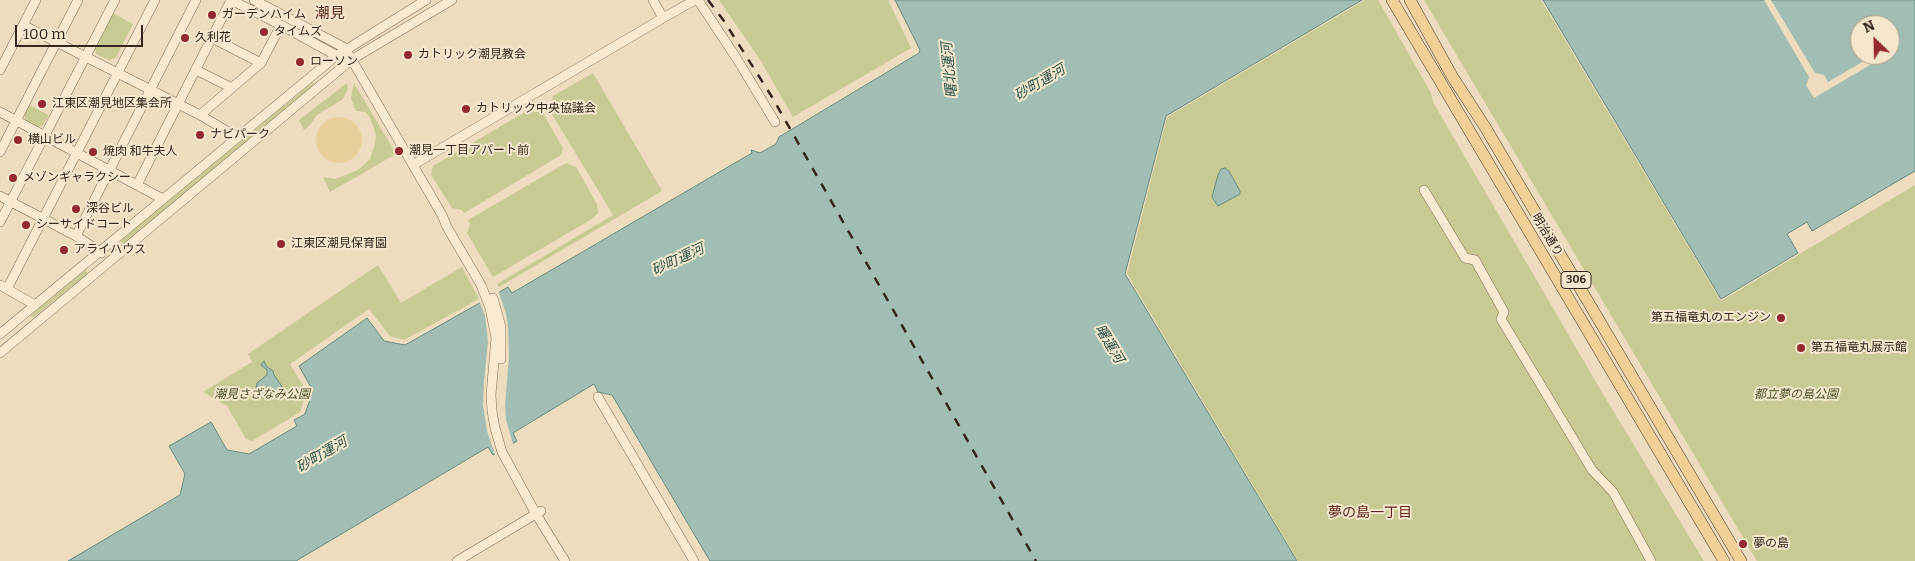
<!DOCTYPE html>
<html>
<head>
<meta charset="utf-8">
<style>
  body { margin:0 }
  #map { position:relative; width:1915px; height:561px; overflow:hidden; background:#eddcbe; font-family:Bitter,serif }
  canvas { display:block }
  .north { position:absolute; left:1850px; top:15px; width:50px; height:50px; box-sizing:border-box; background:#f4e7ce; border:1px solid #a79a87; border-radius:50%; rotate:336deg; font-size:14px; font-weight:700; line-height:20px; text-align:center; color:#34261c }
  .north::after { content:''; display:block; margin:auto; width:18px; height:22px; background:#93282f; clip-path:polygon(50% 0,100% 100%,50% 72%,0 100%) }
  .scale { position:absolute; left:15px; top:25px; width:128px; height:22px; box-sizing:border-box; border:2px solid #34261c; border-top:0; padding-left:6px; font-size:15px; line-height:18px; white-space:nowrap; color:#34261c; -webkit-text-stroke:4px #f4e7ce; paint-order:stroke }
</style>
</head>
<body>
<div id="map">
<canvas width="1915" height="561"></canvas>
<div class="north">N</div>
<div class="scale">100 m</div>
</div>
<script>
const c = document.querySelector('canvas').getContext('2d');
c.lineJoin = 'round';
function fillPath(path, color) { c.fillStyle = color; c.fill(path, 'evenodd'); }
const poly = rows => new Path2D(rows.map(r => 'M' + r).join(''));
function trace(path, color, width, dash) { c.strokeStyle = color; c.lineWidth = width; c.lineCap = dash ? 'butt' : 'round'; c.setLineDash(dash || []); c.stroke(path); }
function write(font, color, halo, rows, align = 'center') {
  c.font = font + ' Bitter,"Noto Sans JP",serif'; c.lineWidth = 4; c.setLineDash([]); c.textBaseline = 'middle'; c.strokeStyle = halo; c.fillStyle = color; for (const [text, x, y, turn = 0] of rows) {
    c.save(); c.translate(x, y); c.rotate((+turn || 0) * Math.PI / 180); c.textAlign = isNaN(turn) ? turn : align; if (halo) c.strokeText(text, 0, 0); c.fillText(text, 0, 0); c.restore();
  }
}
fillPath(poly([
  [719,0,888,0,911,48,793,117,761,61],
  [1365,0,1378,0,1431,93,1433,102,1600,389,1704,561,1298,561,1127,274,1167,117],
  [1424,0,1541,0,1721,301,1915,185,1915,561,1757,561],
  [113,13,133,24,116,58,109,60,96,54,95,49],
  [593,73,662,191,499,287,497,284,613,215,547,106,552,103,553,96],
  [313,82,315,84,123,244,120,241],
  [347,83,348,89,343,99,317,115,308,127,304,130,299,120],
  [354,83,396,154,330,192,323,177,335,179,358,170,370,159,375,144,376,135,370,117,365,112,356,111,355,109,351,98],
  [29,105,49,115,43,125,37,128,26,122,24,115],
  [541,110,563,148,561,155,464,213,462,210,452,208,431,175,433,166,527,111,537,112],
  [566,163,576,167,597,204,598,213,592,219,493,277,467,233,470,224,468,220],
  [378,265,401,303,462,267,479,299,404,340,390,336,369,309,290,364,307,392,300,412,252,441,246,439,227,406,203,392,252,362,248,354],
  [85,270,88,273,34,317,31,317,31,315]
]), '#c7ca93');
fillPath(poly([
  '316 140a23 23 0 1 1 46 0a23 23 0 1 1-46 0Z'
]), '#e9d09b');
const water = poly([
  [895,0,1362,0,1166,116,1125,274,1297,561,710,561,612,395,598,392,594,384,513,433,517,441,493,455,488,447,296,561,68,561,180,495,185,474,169,446,211,422,227,450,249,454,297,426,294,420,305,414,313,391,299,366,367,318,384,341,405,345,508,287,512,293,752,153,751,150,760,153,776,144,779,137,919,53,920,50,895,0],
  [1543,0,1915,0,1915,171,1812,231,1807,222,1787,234,1798,253,1721,299,1543,0],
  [1860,25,1890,25,1890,55,1860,55,1860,25],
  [1225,168,1229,171,1240,191,1240,194,1218,206,1212,197,1218,175,1221,169,1225,168],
  [264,361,266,366,273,371,274,375,283,388,283,392,277,396,263,398,259,395,256,389,257,383,267,375,267,370,261,365,264,361]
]);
fillPath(water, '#a2beb4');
trace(water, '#698c81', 1);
fillPath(poly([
  [1764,0,1771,0,1815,73,1824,75,1828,82,1874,55,1887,55,1814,98,1806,85,1809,77],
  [498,289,506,314,508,327,509,357,505,405,506,420,513,444,495,455,487,431,483,405,484,381,488,342,485,316,479,300]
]), '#eddcbe');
const minor = poly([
  [231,0,281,25,339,57],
  [254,0,345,48,442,215,447,227,481,285,490,308,496,338,491,395,492,411,495,428,502,452,536,514,565,561],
  [698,0,737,59,775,122],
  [663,18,695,0],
  [23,25,200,115,237,137],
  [212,38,261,63],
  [0,70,36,0],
  [196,70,232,88],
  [0,112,163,199],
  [200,115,261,63,281,25],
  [0,152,78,0],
  [413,165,663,18,653,0],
  [137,185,231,0],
  [1424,190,1465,258,1475,260,1504,312,1501,319,1592,470,1613,492,1651,561],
  [0,196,76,236,102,253],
  [0,222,115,0],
  [76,236,196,0],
  [0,285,35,305],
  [7,289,155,0],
  [493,298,501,327,501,359],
  [0,334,336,56,426,0],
  [0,353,351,60,452,0],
  [598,397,694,561],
  [457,561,541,511]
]);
const major = poly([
  [1392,0,1724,561],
  [1410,0,1452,76,1485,127,1741,561]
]);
trace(minor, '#856d57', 10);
trace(major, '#523c2c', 12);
trace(minor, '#f8ead1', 9);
trace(major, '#f1cf96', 11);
trace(poly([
  [708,0,724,21,772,97,1036,561]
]), '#34261c', 2.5, [9, 9]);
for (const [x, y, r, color] of [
  [212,15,5,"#93282f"],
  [264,32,5,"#93282f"],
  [185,38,5,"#93282f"],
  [408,55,5,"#93282f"],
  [300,62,5,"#93282f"],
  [42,104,5,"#93282f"],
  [466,109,5,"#93282f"],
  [200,135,5,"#93282f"],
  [18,140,5,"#93282f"],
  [399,151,5,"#93282f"],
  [93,152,5,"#93282f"],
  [13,178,5,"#93282f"],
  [76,209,5,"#93282f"],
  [26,225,5,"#93282f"],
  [281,244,5,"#93282f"],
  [64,250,5,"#93282f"],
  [1781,318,5,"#93282f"],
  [1801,348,5,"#93282f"],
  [1743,544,5,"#93282f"]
]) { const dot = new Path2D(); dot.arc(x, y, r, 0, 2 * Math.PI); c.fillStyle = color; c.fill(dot); trace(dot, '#f4e7ce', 2); }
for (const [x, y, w] of [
  [1576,280,30]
]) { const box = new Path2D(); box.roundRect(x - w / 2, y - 8.5, w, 17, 4); c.fillStyle = '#f4e7ce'; c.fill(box); trace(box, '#34261c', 1); }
write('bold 11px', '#34261c', null, [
  ["306",1576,280]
]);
write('12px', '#34261c', '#f4e7ce', [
  ["ガーデンハイム",222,15],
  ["タイムズ",274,32],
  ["久利花",195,38],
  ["カトリック潮見教会",418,55],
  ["ローソン",310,62],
  ["江東区潮見地区集会所",52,104],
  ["カトリック中央協議会",476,109],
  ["ナビパーク",210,135],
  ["横山ビル",28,140],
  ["潮見一丁目アパート前",409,151],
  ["焼肉 和牛夫人",103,152],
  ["メゾンギャラクシー",23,178],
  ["深谷ビル",86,209],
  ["シーサイドコート",36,225],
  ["江東区潮見保育園",291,244],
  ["アライハウス",74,250],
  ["第五福竜丸のエンジン",1771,318,"right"],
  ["第五福竜丸展示館",1811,348],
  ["夢の島",1753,544]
], 'left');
write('12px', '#34261c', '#f4e7ce', [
  ["明治通り",1547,235,59]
]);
write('italic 12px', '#475023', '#f4e7ce', [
  ["潮見さざなみ公園",262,395],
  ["都立夢の島公園",1796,395]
]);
write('italic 14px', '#2b544f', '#f4e7ce', [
  ["曙北運河",950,70,-96],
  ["砂町運河",1040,83,-31],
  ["砂町運河",678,260,-25],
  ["曙運河",1109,344,59],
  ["砂町運河",322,455,-31]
]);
write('14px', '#60271c', '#f4e7ce', [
  ["夢の島一丁目",1370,513]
]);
write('15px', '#60271c', '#f4e7ce', [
  ["潮見",330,14]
]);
</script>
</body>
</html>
